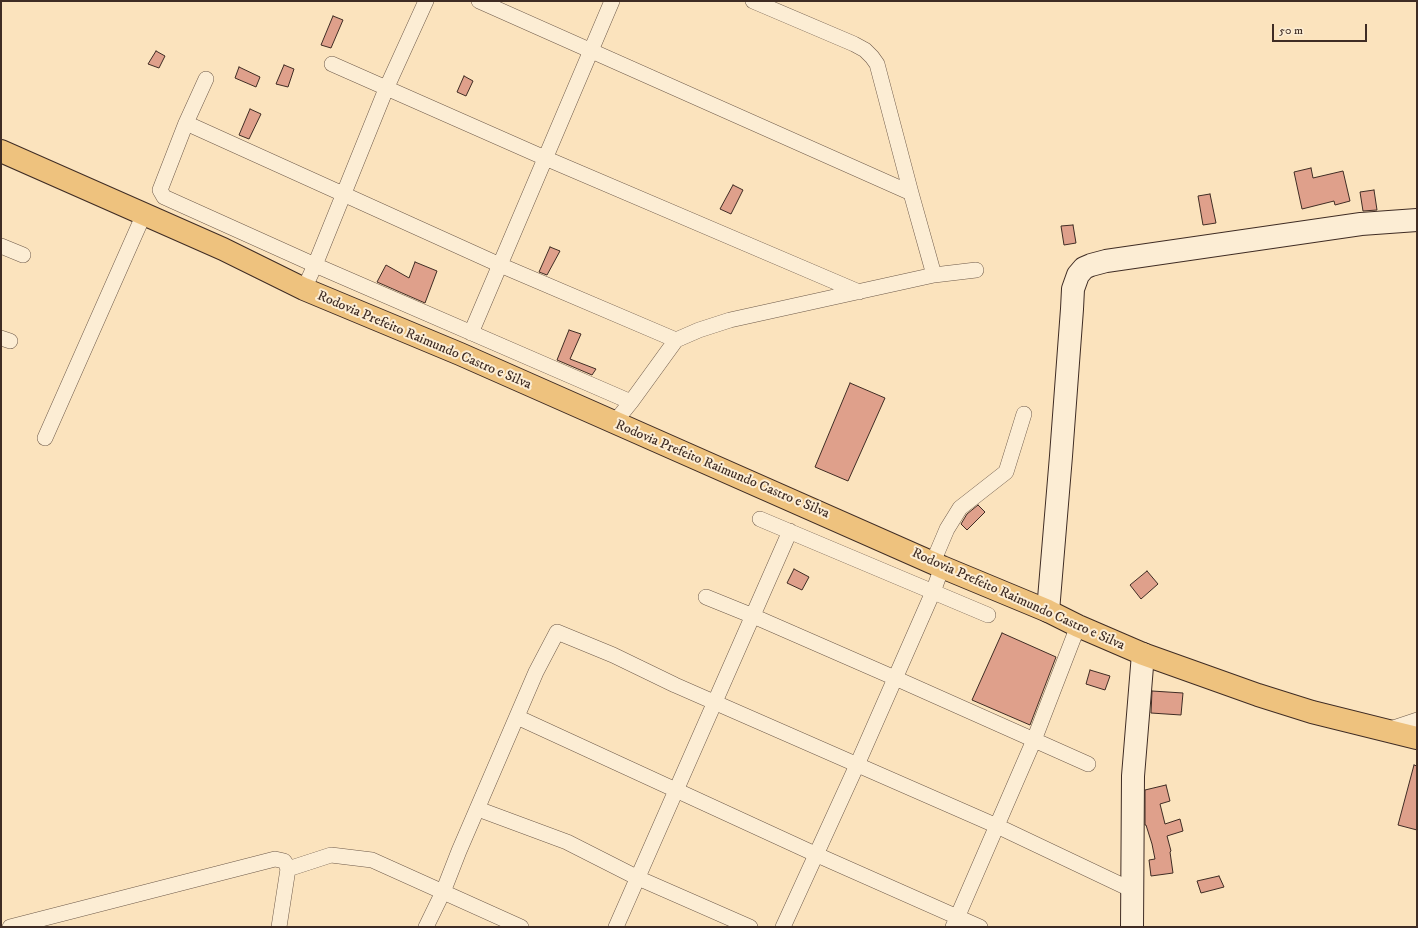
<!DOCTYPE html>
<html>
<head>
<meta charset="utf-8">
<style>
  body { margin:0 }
  #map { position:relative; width:1418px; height:928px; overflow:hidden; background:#fbe3bd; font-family:"IM FELL DW Pica",serif }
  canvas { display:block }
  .frame { position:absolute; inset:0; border:2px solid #3f2c24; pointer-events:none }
  .scale { position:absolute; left:1272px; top:24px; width:95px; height:18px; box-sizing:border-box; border:2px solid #3f2c24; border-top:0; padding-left:5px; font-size:12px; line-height:14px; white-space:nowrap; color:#3f2c24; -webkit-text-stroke:3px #fcedd4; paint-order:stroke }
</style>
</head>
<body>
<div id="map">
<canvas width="1418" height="928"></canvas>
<div class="frame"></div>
<div class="scale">50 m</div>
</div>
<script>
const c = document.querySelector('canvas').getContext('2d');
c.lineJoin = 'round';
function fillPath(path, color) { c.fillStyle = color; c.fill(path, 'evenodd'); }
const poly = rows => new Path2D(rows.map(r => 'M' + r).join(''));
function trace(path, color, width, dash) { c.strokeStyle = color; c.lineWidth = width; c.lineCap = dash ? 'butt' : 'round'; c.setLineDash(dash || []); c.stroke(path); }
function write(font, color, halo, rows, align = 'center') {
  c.font = font + ' "IM FELL DW Pica",serif'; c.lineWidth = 4; c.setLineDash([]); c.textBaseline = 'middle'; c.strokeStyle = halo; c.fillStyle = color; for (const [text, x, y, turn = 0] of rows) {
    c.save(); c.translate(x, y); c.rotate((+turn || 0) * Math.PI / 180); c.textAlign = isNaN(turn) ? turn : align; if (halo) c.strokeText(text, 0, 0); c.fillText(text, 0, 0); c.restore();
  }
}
const building = poly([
  [333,16,343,20,331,48,321,45,333,16],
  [156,51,165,56,159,68,148,64,156,51],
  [284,65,294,69,288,87,276,84,284,65],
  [239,67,260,77,256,87,235,78,239,67],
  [464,76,473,81,466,96,457,92,464,76],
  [250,109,261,114,249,139,239,135,250,109],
  [1311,168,1313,178,1343,171,1350,201,1335,205,1334,201,1302,209,1294,172,1311,168],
  [733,185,743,190,731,214,720,209,733,185],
  [1374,190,1377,210,1363,211,1360,192,1374,190],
  [1210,194,1216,223,1203,225,1198,196,1210,194],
  [1073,225,1076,243,1064,245,1061,226,1073,225],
  [550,247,560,251,547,275,539,272,550,247],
  [415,262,437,271,425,303,377,282,386,265,409,278,415,262],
  [569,330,581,334,570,359,596,369,592,375,557,360,569,330],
  [850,383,885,398,848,481,815,467,850,383],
  [978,505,985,512,967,530,961,524,967,514,978,505],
  [794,569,809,577,802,590,787,583,794,569],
  [1147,571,1158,584,1141,599,1130,585,1147,571],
  [1002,633,1056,657,1030,725,972,700,1002,633],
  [1090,670,1110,676,1105,690,1086,684,1090,670],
  [1152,691,1183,693,1181,715,1151,713,1152,691],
  [1414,765,1417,766,1417,830,1398,825,1414,765],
  [1166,785,1170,801,1160,804,1165,824,1180,819,1183,831,1167,836,1171,851,1170,852,1173,873,1151,876,1149,860,1155,859,1152,844,1146,825,1145,825,1145,790,1166,785],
  [1219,876,1224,887,1201,893,1197,881,1219,876]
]);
fillPath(building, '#dfa08b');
trace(building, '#3f2c24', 1);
const street = poly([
  [479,1,911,193],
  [753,1,854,44,865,50,872,57,877,64,911,193,934,275],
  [332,64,545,158,859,292],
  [206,79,186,123,160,190,164,197,315,265,631,402],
  [186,123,500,265,676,340],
  [1,246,23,255],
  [304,289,315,265,386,89,426,1],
  [471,333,612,1],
  [1,338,10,341],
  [614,423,631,402,676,340,699,330,730,320,934,275,976,270],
  [45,438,144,214],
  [760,519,988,615],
  [933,562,947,529,960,508,1006,472,1024,414],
  [706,597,753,616,895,678,1088,764],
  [517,717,815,854,980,927],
  [1387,730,1417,720],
  [478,809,567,842,638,878,750,927],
  [288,869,331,855,372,860,521,927],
  [10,927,275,859,284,861,286,864,288,869,279,927],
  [426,927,443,892,459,851,536,672,557,632,613,655,675,685,997,826,1132,890],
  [616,927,790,531],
  [783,927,857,765,933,592,942,567],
  [953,927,1034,740,1078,626]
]);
const secondary = poly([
  [1048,611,1061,456,1072,309,1073,289,1078,275,1084,268,1091,265,1106,261,1361,224,1417,220],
  [1132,927,1133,776,1143,654]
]);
const primary = poly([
  [1,151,223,249,304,289,460,354,942,567,1048,611,1078,626,1143,654,1258,695,1312,712,1417,738]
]);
trace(street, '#6e5a4a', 16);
trace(secondary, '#3f2c24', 24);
trace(primary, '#3f2c24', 24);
trace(street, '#fcedd4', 15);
trace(secondary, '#fcedd4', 22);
trace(primary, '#eec27e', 22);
write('14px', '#3f2c24', '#fcedd4', [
  ["Rodovia Prefeito Raimundo Castro e Silva",424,341,23],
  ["Rodovia Prefeito Raimundo Castro e Silva",722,470,23],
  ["Rodovia Prefeito Raimundo Castro e Silva",1018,600,24]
]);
</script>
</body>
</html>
